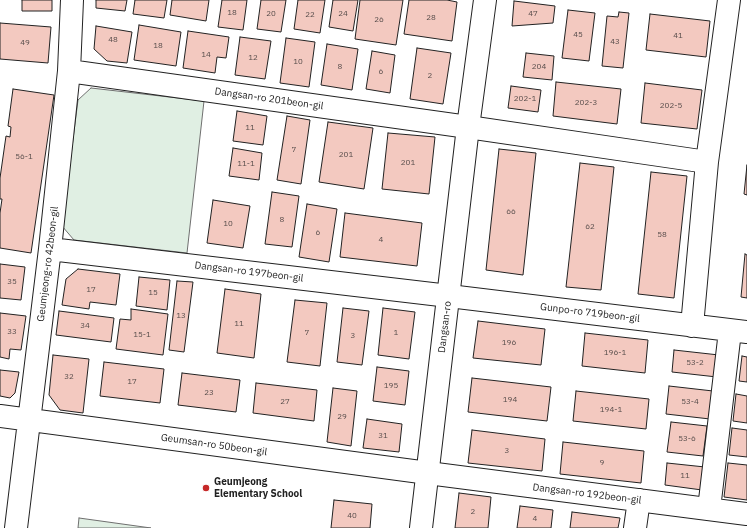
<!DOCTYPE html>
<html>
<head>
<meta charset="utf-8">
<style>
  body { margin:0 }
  canvas { display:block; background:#fff }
</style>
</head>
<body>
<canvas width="747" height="528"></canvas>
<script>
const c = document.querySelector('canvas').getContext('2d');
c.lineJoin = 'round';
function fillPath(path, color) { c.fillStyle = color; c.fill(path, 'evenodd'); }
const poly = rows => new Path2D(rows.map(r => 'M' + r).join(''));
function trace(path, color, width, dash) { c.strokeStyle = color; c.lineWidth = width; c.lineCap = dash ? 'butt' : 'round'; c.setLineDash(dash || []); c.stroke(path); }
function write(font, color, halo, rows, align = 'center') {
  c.font = font + ' "IBM Plex Sans",sans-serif'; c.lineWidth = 3; c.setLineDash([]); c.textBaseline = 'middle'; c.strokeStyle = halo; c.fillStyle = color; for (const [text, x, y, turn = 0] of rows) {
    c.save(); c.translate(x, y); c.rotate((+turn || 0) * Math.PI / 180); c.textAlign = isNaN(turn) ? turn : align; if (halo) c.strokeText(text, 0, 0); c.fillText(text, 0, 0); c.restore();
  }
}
const green = poly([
  [91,88,204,101,187,253,74,240,62,226,78,100,91,88],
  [79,518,151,528,78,528,79,518]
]);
fillPath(green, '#e0efe3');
trace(green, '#6f6f6f', 1);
const building = poly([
  [22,0,52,0,52,11,22,11,22,0],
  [96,0,127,0,125,11,96,8,96,0],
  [135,0,167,0,164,18,133,14,135,0],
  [172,0,209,0,206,21,170,15,172,0],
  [222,0,247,0,243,30,218,27,222,0],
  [261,0,286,0,281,32,257,29,261,0],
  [298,0,325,0,320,33,294,29,298,0],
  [333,0,358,0,353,31,329,27,333,0],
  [360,0,403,0,396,45,355,39,360,0],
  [409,0,447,0,457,2,452,41,404,34,409,0],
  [514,1,555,6,553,23,512,26,514,1],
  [568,10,595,13,589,61,562,58,568,10],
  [619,12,629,13,623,68,602,66,607,16,618,17,619,12],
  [650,14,710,21,706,57,646,50,650,14],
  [0,23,51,27,48,63,0,59,0,23],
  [139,25,181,32,176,66,134,60,139,25],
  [96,26,132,32,127,63,107,61,94,49,96,26],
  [188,31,229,37,226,58,217,57,215,73,183,68,188,31],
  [240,37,271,41,265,79,235,75,240,37],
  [286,38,315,42,309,87,280,83,286,38],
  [327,44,358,49,352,90,321,85,327,44],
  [417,48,451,53,443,104,410,99,417,48],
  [372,51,395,55,390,93,366,89,372,51],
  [526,53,554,56,552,80,523,77,526,53],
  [556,82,621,89,617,124,553,116,556,82],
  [645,83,702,90,697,129,641,123,645,83],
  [511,86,541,90,538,112,508,108,511,86],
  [13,89,54,95,31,253,0,248,0,213,2,199,0,199,0,178,6,136,10,137,11,127,8,126,13,89],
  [237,111,267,116,263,145,233,141,237,111],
  [287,116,310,120,301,184,277,180,287,116],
  [328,122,373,128,364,189,319,182,328,122],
  [388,133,435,137,429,194,382,189,388,133],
  [233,148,262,153,259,180,229,176,233,148],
  [499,149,536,153,523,275,486,270,499,149],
  [580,163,614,167,601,290,566,287,580,163],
  [747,165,747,195,744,194,747,165],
  [651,172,687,176,674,298,638,294,651,172],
  [272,192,299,196,292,247,265,244,272,192],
  [213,200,250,206,243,248,207,243,213,200],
  [307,204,337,209,329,262,299,257,307,204],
  [345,213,422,223,417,266,340,257,345,213],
  [745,254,747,255,747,298,741,297,745,254],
  [0,264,25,267,21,300,0,298,0,264],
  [78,269,120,274,116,305,90,302,89,309,62,305,66,279,78,269],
  [139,277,170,280,167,310,136,306,139,277],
  [177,281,193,282,184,352,169,350,177,281],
  [225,289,261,294,254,358,217,353,225,289],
  [295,300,327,303,320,366,287,362,295,300],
  [343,308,369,311,362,365,337,362,343,308],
  [383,308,415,312,409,359,378,355,383,308],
  [131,309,168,314,163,355,116,349,120,319,131,320,131,309],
  [59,311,114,318,111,342,56,335,59,311],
  [0,313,26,316,21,350,10,349,9,359,0,357,0,313],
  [478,321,545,329,541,365,473,358,478,321],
  [585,333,648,340,645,373,582,366,585,333],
  [674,350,719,355,717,377,672,372,674,350],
  [53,355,89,359,83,413,60,410,49,395,53,355],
  [742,356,747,357,747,382,739,381,742,356],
  [104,362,164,369,160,403,100,396,104,362],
  [377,367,409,371,405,405,373,401,377,367],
  [0,370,19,372,15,393,10,398,0,396,0,370],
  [182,373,240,380,236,412,178,405,182,373],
  [472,378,551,387,547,421,468,412,472,378],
  [256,383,317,390,314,421,253,413,256,383],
  [669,386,713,391,710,419,666,414,669,386],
  [333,388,357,391,351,446,327,442,333,388],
  [576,391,649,399,646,429,573,421,576,391],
  [736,394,747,396,747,423,733,421,736,394],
  [367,419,402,424,399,452,363,448,367,419],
  [671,422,707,426,703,456,667,452,671,422],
  [732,428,747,430,747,457,729,455,732,428],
  [472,430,545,439,542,471,468,463,472,430],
  [563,442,644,451,641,483,560,474,563,442],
  [667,463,705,467,702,490,665,485,667,463],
  [728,463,747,465,747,500,724,497,728,463],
  [459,493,491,497,488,528,455,528,459,493],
  [334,500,372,504,370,528,331,528,334,500],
  [520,506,553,510,551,528,517,528,520,506],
  [572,512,620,518,618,528,570,528,572,512]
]);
fillPath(building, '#f3c9c0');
trace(building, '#222', 1);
const minor = poly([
  [69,71,468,127,707,162],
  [50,249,449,296,747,332],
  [692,326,707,162,729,0],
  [0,416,428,473,747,514],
  [709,509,730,331],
  [16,528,50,249,69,71,72,0],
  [635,528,639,500]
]);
const tertiary = poly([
  [421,528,468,127,485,0]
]);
trace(minor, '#222', 24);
trace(tertiary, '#222', 24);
trace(minor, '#fff', 22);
trace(tertiary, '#fff', 22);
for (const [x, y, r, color] of [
  [206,488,4,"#c62828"]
]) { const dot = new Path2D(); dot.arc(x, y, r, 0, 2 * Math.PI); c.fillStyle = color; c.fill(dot); trace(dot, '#fff', 1.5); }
write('8px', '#564c4a', null, [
  ["18",232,13],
  ["20",271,14],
  ["24",343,14],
  ["47",533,14],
  ["22",310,15],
  ["28",431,18],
  ["26",379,20],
  ["45",578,35],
  ["41",678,36],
  ["48",113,40],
  ["43",615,42],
  ["49",25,43],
  ["18",158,46],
  ["14",206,55],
  ["12",253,58],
  ["10",298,62],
  ["8",340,67],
  ["204",539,67],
  ["6",381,72],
  ["2",430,76],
  ["202-1",525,99],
  ["202-3",586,103],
  ["202-5",671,106],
  ["11",250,128],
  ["7",294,150],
  ["201",346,155],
  ["56-1",24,157],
  ["201",408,163],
  ["11-1",246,164],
  ["66",511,212],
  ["8",282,220],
  ["10",228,224],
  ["62",590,227],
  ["6",318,233],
  ["58",662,235],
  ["4",381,240],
  ["35",12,282],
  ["17",91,290],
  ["15",153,293],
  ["13",181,316],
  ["11",239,324],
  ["34",85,326],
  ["33",12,332],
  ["7",307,333],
  ["1",396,333],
  ["15-1",142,335],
  ["3",353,336],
  ["196",509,343],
  ["196-1",615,353],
  ["53-2",695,363],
  ["32",69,377],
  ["17",132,382],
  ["195",391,386],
  ["23",209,393],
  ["194",510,400],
  ["27",285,402],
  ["53-4",690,402],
  ["194-1",611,410],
  ["29",342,417],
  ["31",383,436],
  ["53-6",687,439],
  ["3",507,451],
  ["9",602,463],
  ["11",685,476],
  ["2",473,512],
  ["40",352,516],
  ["4",535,519]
]);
write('10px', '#222', '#fff', [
  ["Dangsan-ro 201beon-gil",269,99,8],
  ["Geumjeong-ro 42beon-gil",48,264,-83],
  ["Dangsan-ro 197beon-gil",249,272,7],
  ["Gunpo-ro 719beon-gil",590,313,7],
  ["Dangsan-ro",445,327,-83],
  ["Geumsan-ro 50beon-gil",214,445,8],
  ["Dangsan-ro 192beon-gil",587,494,7]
]);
write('bold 10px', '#222', '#fff', [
  ["Geumjeong",214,482],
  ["Elementary School",214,494]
], 'left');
</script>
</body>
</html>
